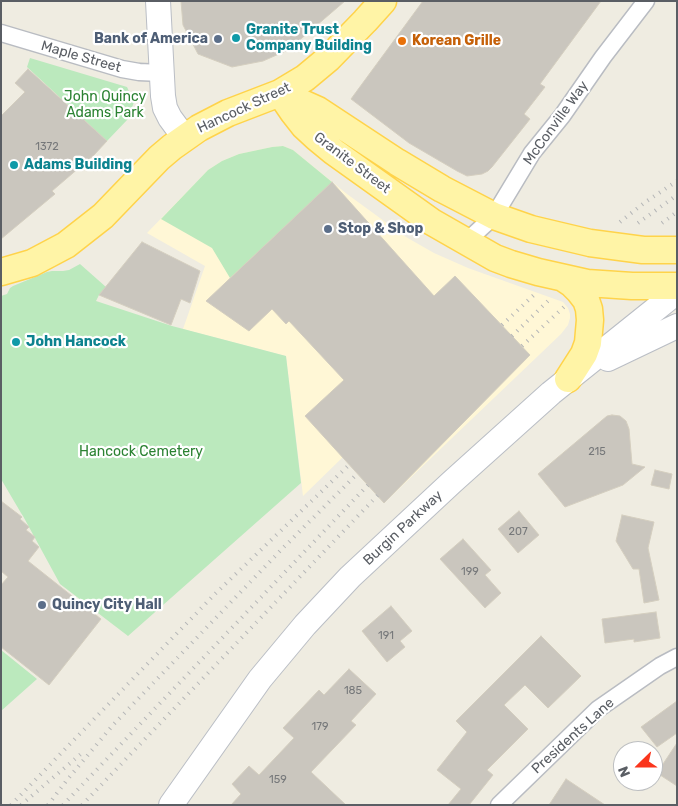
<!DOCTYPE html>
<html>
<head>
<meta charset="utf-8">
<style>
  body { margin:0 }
  #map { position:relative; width:678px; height:806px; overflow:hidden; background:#efece1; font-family:Rubik,sans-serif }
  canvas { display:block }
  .frame { position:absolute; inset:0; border:2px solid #5a5e64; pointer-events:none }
  .north { position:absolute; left:613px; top:741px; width:50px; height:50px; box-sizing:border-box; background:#fff; border:1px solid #bdbfc1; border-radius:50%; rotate:248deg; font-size:14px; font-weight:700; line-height:20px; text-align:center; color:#5a5e64 }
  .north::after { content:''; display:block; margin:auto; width:18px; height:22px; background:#fa351c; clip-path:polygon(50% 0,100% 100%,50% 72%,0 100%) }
</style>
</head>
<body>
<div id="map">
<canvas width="678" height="806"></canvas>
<div class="frame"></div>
<div class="north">N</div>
</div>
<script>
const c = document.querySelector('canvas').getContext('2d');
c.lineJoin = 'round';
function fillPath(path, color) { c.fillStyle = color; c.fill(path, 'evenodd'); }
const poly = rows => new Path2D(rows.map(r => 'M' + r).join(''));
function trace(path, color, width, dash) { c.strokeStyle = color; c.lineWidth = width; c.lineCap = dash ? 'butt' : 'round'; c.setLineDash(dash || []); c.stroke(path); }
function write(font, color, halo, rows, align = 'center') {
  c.font = font + ' Rubik,sans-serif'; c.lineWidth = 4.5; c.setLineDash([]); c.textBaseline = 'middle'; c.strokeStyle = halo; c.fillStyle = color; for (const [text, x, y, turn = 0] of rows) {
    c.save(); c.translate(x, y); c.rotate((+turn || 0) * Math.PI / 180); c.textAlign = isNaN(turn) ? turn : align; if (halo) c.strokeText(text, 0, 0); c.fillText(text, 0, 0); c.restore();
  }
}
fillPath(poly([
  [283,146,293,150,347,194,406,237,434,253,468,268,563,302,568,308,570,314,570,318,568,325,561,334,384,503,343,457,303,496,286,356,183,329,205,266,147,233,208,170,222,161,239,154,272,147]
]), '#fff7d6');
fillPath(poly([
  [30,58,127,87,134,102,128,119,107,141,27,67],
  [283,146,293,150,332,182,230,278,212,248,161,219,208,170,222,161,239,154,272,147],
  [80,264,106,287,99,295,96,301,172,326,286,356,301,483,128,636,60,584,23,516,21,513,1,479,1,296,7,294,10,288,13,286,47,272,52,271,63,271,69,270],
  [1,650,37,679,1,711]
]), '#bbe9bd');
const building = poly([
  [181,1,345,1,288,50,263,61,232,67,198,54,183,25,181,1],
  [423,1,601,1,540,84,545,87,524,114,530,119,492,167,488,171,482,174,467,176,457,171,409,143,351,99,423,1],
  [28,69,107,141,94,155,52,191,55,194,1,239,1,116,25,92,15,83,28,69],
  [332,182,434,296,455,276,530,355,384,503,305,416,344,380,289,321,286,324,272,309,249,331,206,301,332,182],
  [142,242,200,271,190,303,181,299,171,325,99,295,142,242],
  [612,415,620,416,626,421,629,429,632,464,645,467,623,485,565,507,538,474,607,416,612,415],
  [655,470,672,474,669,489,651,485,655,470],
  [1,501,22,517,20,519,29,527,26,530,35,537,32,541,39,547,28,561,101,619,49,685,1,647,1,585,8,577,1,571,1,501],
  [519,511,539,535,518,553,498,529,519,511],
  [622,515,654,522,648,548,659,600,644,603,639,569,633,569,616,541,622,515],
  [463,539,491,570,485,575,501,593,485,608,440,559,463,539],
  [391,606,412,631,400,641,405,647,387,662,362,631,391,606],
  [656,612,660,638,634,642,634,639,605,643,602,619,656,612],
  [541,636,581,676,548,708,525,685,504,705,528,729,487,770,493,775,469,805,448,805,461,789,437,770,467,732,456,721,541,636],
  [349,669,376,694,351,721,356,725,311,772,346,805,231,805,241,794,232,784,249,766,259,775,294,738,283,728,319,690,324,695,349,669],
  [677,701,677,733,657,747,641,727,677,701],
  [677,743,677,786,657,773,677,743],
  [566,779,605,805,549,805,566,779]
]);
fillPath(building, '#cac6be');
trace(building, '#d4cebf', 1);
const street = poly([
  [1,33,122,69,139,72,161,73],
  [466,242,494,216,532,153,562,116,603,57,646,1],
  [499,805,598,709,660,666,677,657]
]);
const secondary = poly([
  [158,1,163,96,165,108,170,118,184,137],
  [608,359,677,326],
  [171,805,260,679,305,625,350,577,452,482,551,393,677,292]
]);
const primary = poly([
  [280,93,293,112,304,126,317,138,334,152,432,222,495,258,511,264,538,272,587,283,632,286,677,286],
  [280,93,318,110,397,162,442,189,494,216,531,229,590,243,643,250,677,250],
  [1,272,32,263,66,245,103,216,159,158,172,147,199,128,228,113,280,93,305,78,329,58,365,21,383,1],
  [563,278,572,284,579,291,586,300,589,309,590,320,588,343,584,354,568,379]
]);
trace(street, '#b9bcc2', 19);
trace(secondary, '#babec5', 26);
trace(primary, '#ffd34a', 29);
trace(street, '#fff', 16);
trace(secondary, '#fff', 24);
trace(primary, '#fff4a6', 26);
trace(poly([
  [620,222,644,203,677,181],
  [638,223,677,195],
  [662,223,677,212],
  [502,325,537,292],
  [512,336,552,297],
  [522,346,566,305],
  [11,805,214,595,350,464],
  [21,805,82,753],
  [48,805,67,780,113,725,281,550,358,473],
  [63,805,368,485],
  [82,805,378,495]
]), '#b5b6b7', 4, [1, 6]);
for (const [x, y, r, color] of [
  [236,38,5,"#0f9aa8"],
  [218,39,5,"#5c6f8a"],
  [402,41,5,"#e8710a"],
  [14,165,5,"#0f9aa8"],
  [328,229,5,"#5c6f8a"],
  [16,342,5,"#0f9aa8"],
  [42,605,5,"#5c6f8a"]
]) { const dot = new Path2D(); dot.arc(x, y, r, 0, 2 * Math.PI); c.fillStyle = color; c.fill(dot); trace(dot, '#fff', 2); }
write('11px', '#76787a', null, [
  ["1372",47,147],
  ["215",597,452],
  ["207",518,532],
  ["199",470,572],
  ["191",386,636],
  ["185",353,691],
  ["179",320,727],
  ["159",278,780]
]);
write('bold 14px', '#0d838f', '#fff', [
  ["Granite Trust",246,30],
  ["Company Building",246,46],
  ["Adams Building",24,165],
  ["John Hancock",26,342]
], 'left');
write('bold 14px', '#4e5e75', '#fff', [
  ["Bank of America",208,39,"right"],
  ["Stop & Shop",338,229],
  ["Quincy City Hall",52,605]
], 'left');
write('bold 14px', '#c56008', '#fff', [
  ["Korean Grille",412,41]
], 'left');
write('14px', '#5a5e64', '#fff', [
  ["Maple Street",81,57,16],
  ["Hancock Street",244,108,-25],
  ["McConville Way",556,123,-54],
  ["Granite Street",352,163,37],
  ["Burgin Parkway",403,528,-43],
  ["Presidents Lane",573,736,-42]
]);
write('14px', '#2b8232', '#fff', [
  ["John Quincy",105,97],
  ["Adams Park",105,113],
  ["Hancock Cemetery",141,452]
]);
</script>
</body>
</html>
